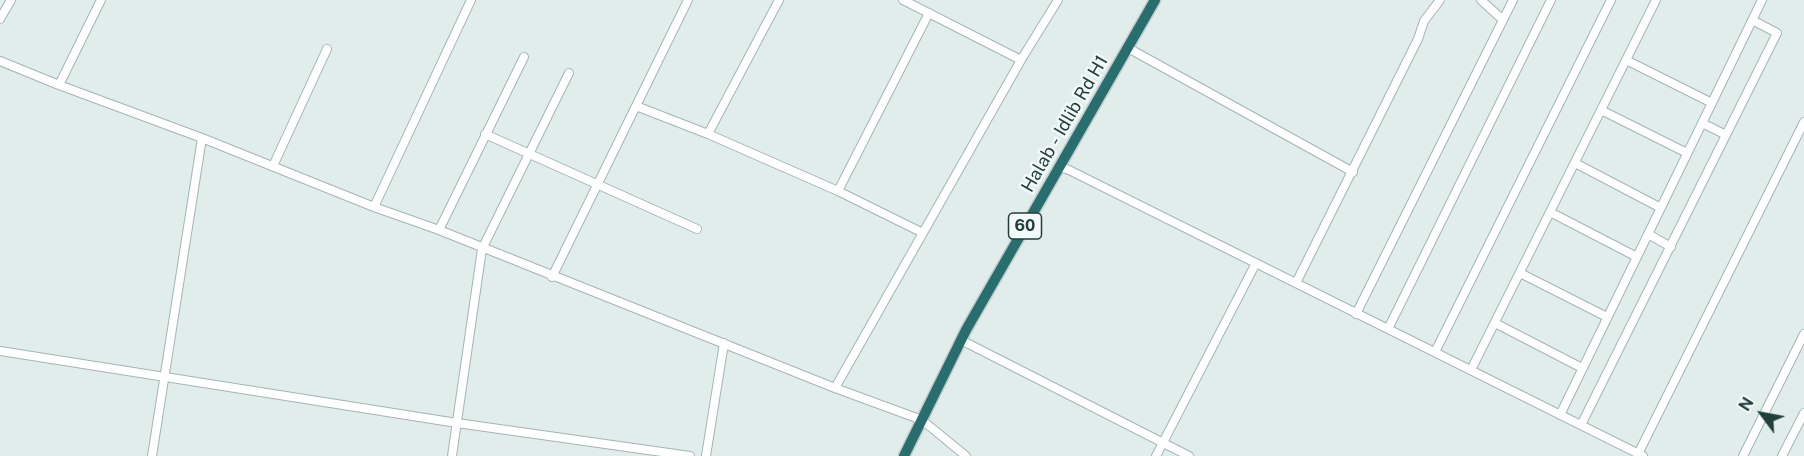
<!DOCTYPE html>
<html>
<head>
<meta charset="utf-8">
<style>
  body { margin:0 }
  #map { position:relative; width:1804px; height:456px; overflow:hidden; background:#e1edea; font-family:"Public Sans",sans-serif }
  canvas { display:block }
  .north { position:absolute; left:1732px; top:384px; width:60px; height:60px; -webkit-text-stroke:4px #f2f9f7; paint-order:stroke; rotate:302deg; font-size:16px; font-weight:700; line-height:24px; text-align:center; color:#203f3d }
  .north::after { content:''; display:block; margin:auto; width:21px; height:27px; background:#203f3d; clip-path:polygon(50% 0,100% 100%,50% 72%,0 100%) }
</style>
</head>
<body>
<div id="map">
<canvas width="1804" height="456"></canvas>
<div class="north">N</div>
</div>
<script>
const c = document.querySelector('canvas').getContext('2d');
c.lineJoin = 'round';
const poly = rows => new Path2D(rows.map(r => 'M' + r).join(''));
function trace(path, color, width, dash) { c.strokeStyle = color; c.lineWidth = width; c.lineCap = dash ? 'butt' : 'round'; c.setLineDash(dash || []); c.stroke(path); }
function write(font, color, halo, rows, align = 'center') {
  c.font = font + ' "Public Sans",sans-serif'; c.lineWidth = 5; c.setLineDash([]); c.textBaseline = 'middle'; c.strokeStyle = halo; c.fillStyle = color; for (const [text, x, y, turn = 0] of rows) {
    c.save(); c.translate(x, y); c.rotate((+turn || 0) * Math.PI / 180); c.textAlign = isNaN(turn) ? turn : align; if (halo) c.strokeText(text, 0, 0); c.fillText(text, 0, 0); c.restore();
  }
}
const minor = poly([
  [779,0,708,134,838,191,923,233],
  [903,0,1021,60],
  [1481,0,1503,20],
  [0,19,11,0],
  [1128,48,1353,172],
  [1626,60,1712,103],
  [0,61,59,85,202,138,374,207,439,230,835,388,922,420,966,456],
  [59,85,101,0],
  [636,106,708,134],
  [1601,110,1687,153],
  [1702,123,1726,135,1777,33,1752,20],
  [485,134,697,229],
  [1575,163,1661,208],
  [273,166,327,49],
  [1060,167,1069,170,1643,456],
  [838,191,929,13],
  [374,207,471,0],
  [1550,212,1637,257],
  [439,230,524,57],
  [1648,234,1671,247],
  [1520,273,1607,317],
  [552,277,688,0],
  [1296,283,1418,39,1424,21,1440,0],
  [1356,314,1513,0],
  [1495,323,1582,368],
  [1388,329,1551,0],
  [961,340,1189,456],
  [0,351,457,423,690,456],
  [1435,352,1611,0],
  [1471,370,1656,0],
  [835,388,1021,60,1058,0],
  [1560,415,1762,0],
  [1581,425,1726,135],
  [1638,454,1804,122],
  [152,456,202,138],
  [452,456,482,249,569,73],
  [706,456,724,343],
  [1156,456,1256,263],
  [1743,456,1804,334],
  [1782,456,1804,413]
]);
const highway = poly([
  [904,456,966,330,1155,0]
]);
trace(minor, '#a3b5b3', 10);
trace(highway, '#c1c9c9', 13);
trace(minor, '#fff', 8);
trace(highway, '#296e6e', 10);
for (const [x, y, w] of [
  [1025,226,33]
]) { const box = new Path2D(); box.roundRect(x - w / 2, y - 13, w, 26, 4.5); c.fillStyle = '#f2f9f7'; c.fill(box); trace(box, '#203f3d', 1.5); }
write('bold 16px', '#203f3d', null, [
  ["60",1025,226]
]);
write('18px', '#203f3d', '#f2f9f7', [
  ["Halab - Idlib Rd H1",1065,124,-60]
]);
</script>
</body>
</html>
